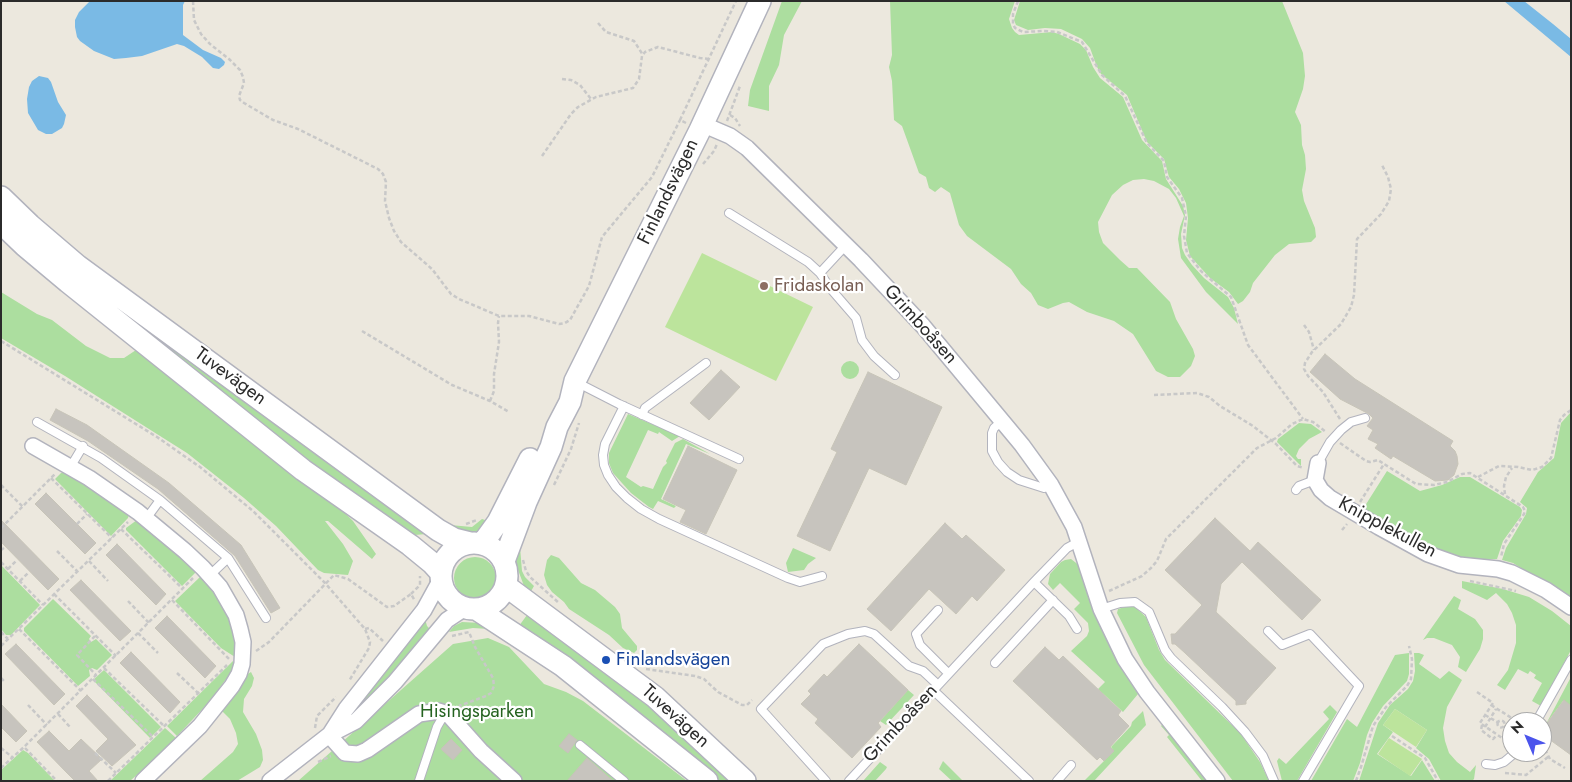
<!DOCTYPE html>
<html>
<head>
<meta charset="utf-8">
<style>
  body { margin:0 }
  #map { position:relative; width:1572px; height:782px; overflow:hidden; background:#ece8de; font-family:Jost,sans-serif }
  canvas { display:block }
  .frame { position:absolute; inset:0; border:2px solid #2b2b2b; pointer-events:none }
  .north { position:absolute; left:1502px; top:712px; width:50px; height:50px; box-sizing:border-box; background:#fff; border:1px solid #aaa; border-radius:50%; rotate:315deg; font-size:14px; font-weight:700; line-height:20px; text-align:center; color:#2b2b2b }
  .north::after { content:''; display:block; margin:auto; width:18px; height:22px; background:#4b54ec; clip-path:polygon(50% 0,100% 100%,50% 72%,0 100%) }
</style>
</head>
<body>
<div id="map">
<canvas width="1572" height="782"></canvas>
<div class="frame"></div>
<div class="north">N</div>
</div>
<script>
const c = document.querySelector('canvas').getContext('2d');
c.lineJoin = 'round';
function fillPath(path, color) { c.fillStyle = color; c.fill(path, 'evenodd'); }
const poly = rows => new Path2D(rows.map(r => 'M' + r).join(''));
function trace(path, color, width, dash) { c.strokeStyle = color; c.lineWidth = width; c.lineCap = dash ? 'butt' : 'round'; c.setLineDash(dash || []); c.stroke(path); }
function write(font, color, halo, rows, align = 'center') {
  c.font = font + ' Jost,sans-serif'; c.lineWidth = 4.5; c.setLineDash([]); c.textBaseline = 'middle'; c.strokeStyle = halo; c.fillStyle = color; for (const [text, x, y, turn = 0] of rows) {
    c.save(); c.translate(x, y); c.rotate((+turn || 0) * Math.PI / 180); c.textAlign = isNaN(turn) ? turn : align; if (halo) c.strokeText(text, 0, 0); c.fillText(text, 0, 0); c.restore();
  }
}
fillPath(poly([
  [782,1,802,1,784,35,779,65,769,86,769,111,748,106,750,90],
  [890,1,1015,1,1009,19,1012,28,1015,32,1019,35,1052,32,1059,34,1080,44,1086,50,1093,67,1100,78,1123,97,1142,140,1162,161,1166,179,1183,206,1185,215,1181,234,1182,248,1185,255,1192,265,1204,278,1228,297,1234,308,1238,324,1206,292,1181,258,1178,239,1180,227,1184,216,1176,198,1169,189,1154,181,1144,179,1133,180,1123,185,1112,195,1098,222,1099,232,1103,243,1120,260,1129,268,1137,268,1170,302,1176,319,1193,349,1195,356,1191,366,1180,377,1168,377,1156,371,1133,334,1114,321,1087,312,1069,302,1063,303,1048,309,1038,305,1031,293,1021,284,1011,269,967,236,959,225,950,193,941,187,935,192,929,188,926,177,919,173,902,126,894,120,892,81,889,67,892,55],
  [1020,1,1282,1,1303,53,1305,76,1303,89,1295,112,1301,125,1302,145,1305,155,1306,169,1302,190,1304,201,1315,228,1316,237,1311,242,1289,244,1275,255,1253,283,1250,292,1243,301,1238,304,1229,292,1210,278,1190,256,1186,240,1188,218,1186,203,1179,189,1169,177,1164,159,1147,142,1127,95,1101,74,1097,67,1090,48,1082,39,1061,29,1045,28,1028,30,1016,25,1014,20],
  [1,292,37,314,52,320,86,346,110,358,124,358,139,348,338,506,353,521,376,554,372,559,328,521,325,521,343,544,353,561,348,575,324,573,318,570,276,526,244,498,187,453,65,376,1,338],
  [130,317,322,456,337,469,339,467,426,534,415,535,410,540,239,407,129,318],
  '841 370a9 9 0 1 1 18 0a9 9 0 1 1-18 0Z',
  [1571,412,1571,599,1513,563,1502,560,1506,548,1526,514,1527,508,1520,502,1538,472,1554,458,1561,423],
  [628,414,680,436,672,441,659,432,658,434,648,430,626,477,641,487,643,486,653,489,663,467,667,463,666,461,675,443,683,439,710,454,686,444,661,499,676,506,674,508,658,501,653,509,649,507,631,493,613,473,609,463,609,453],
  [1299,423,1311,424,1322,432,1309,439,1299,449,1296,456,1298,459,1301,459,1301,466,1277,442,1278,439],
  [67,471,129,514,128,518,111,536,55,479,61,473],
  [1387,471,1420,491,1442,485,1460,477,1470,477,1520,507,1522,510,1521,516,1503,541,1497,559,1467,560,1434,550,1363,509],
  [482,519,488,521,478,532,471,534,465,535,450,525,472,527],
  [137,520,195,569,195,573,182,586,126,530,126,528],
  [520,547,522,571,525,577,534,586,530,593,524,586,514,559],
  [793,548,816,558,808,564,804,570,788,572,786,563],
  [551,555,559,558,581,583,595,590,615,607,620,614,622,628,637,646,637,650,634,653,623,648,609,635,569,609,564,602,552,592,547,585,544,575,547,560],
  '454 578a21 21 0 1 1 42 0a21 21 0 1 1-42 0Z',
  [1071,559,1080,566,1096,614,1107,639,1115,656,1138,694,1123,712,1098,689,1105,682,1071,651,1087,636,1089,631,1088,623,1074,609,1080,603,1060,583,1053,590,1048,584,1050,574,1061,562,1065,560],
  [1,565,40,605,11,635,6,635,1,629],
  [200,577,202,577,212,587,228,611,237,637,235,657,221,648,175,601],
  [1462,581,1503,589,1529,597,1552,611,1571,626,1571,650,1541,706,1532,701,1542,683,1534,678,1536,675,1530,671,1528,674,1518,669,1505,690,1497,685,1508,670,1516,643,1516,625,1512,613,1507,604,1496,593,1487,600,1462,588],
  [1454,596,1461,600,1458,609,1475,619,1483,630,1483,639,1480,649,1466,672,1458,667,1460,657,1452,645,1434,638,1427,638,1423,640],
  [53,599,91,636,89,639,91,642,96,639,112,655,97,670,92,668,89,670,90,676,78,686,24,631,24,628],
  [1128,606,1135,607,1146,617,1159,650,1165,660,1241,734,1260,762,1269,781,1233,781,1144,665,1117,613,1118,609],
  [527,615,576,648,638,693,733,781,720,781,661,733,516,630],
  [425,619,427,626,430,629,397,669,347,719],
  [462,622,481,623,489,629,473,628,449,632,454,626],
  [488,638,509,647,544,684,566,692,583,701,687,781,298,781,453,644],
  [1409,653,1409,674,1407,681,1383,706,1372,723,1367,735,1360,763,1353,781,1311,781,1347,719,1357,727,1395,655],
  [1414,653,1419,653,1424,655,1419,664,1440,679,1449,671,1462,680,1447,707,1443,728,1445,741,1449,753,1457,762,1470,772,1476,765,1474,779,1472,781,1441,781,1429,759,1416,748,1427,730,1395,709,1383,725,1393,732,1377,754,1411,776,1422,760,1435,781,1359,781,1378,723,1390,705,1408,689,1413,681,1415,671],
  [233,661,233,668,229,675,211,700,177,736,167,726],
  [104,670,161,727,150,738,93,680],
  [251,672,254,678,252,686,244,699,243,712,256,734,262,750,263,760,260,767,237,781,200,781,233,752,238,744,236,733,230,719,222,711,232,699,246,675],
  [1571,677,1571,706,1563,701,1546,724],
  [908,690,914,695,886,725,880,721],
  [1330,705,1337,712,1297,781,1282,781,1277,761,1279,758,1286,764,1329,719,1323,712],
  [1143,711,1146,725,1094,781,1084,781,1114,751,1111,747,1131,726,1132,722],
  [1163,724,1208,781,1202,781,1167,737,1169,735,1161,726],
  [165,728,176,738,148,765,130,781,110,781],
  [23,750,28,753,55,781,1,781,1,770],
  [943,761,963,781,952,781,939,769],
  [880,762,887,767,886,769,875,781,863,781]
]), '#acde9f');
fillPath(poly([
  [702,253,813,307,776,381,665,327],
  [1395,709,1427,730,1416,747,1383,725],
  [1389,738,1422,759,1410,776,1378,754]
]), '#bce49c');
fillPath(poly([
  [90,1,185,1,183,5,183,35,203,50,221,58,225,62,224,65,219,69,213,68,202,57,184,46,177,44,142,56,126,58,114,59,94,51,80,41,77,37,75,27,75,20,79,12],
  [1504,1,1524,1,1553,24,1571,39,1571,57],
  [39,76,48,78,51,82,58,102,66,115,64,124,62,128,52,134,46,134,38,130,28,113,27,99,29,87,32,81]
]), '#7abae5');
const building = poly([
  [1325,354,1355,379,1453,441,1450,446,1455,451,1457,456,1458,464,1454,475,1448,480,1435,481,1393,456,1391,459,1375,448,1378,444,1368,439,1373,430,1367,426,1373,418,1369,414,1340,399,1310,372,1325,354],
  [721,370,740,387,709,420,690,403,721,370],
  [868,372,942,407,906,485,869,468,830,551,797,536,837,452,831,449,868,372],
  [56,409,87,425,169,483,241,545,280,608,271,613,235,556,158,489,88,441,50,420,56,409],
  [688,446,737,470,706,534,680,522,686,510,663,499,688,446],
  [46,493,96,543,85,554,35,504,46,493],
  [1215,518,1250,551,1258,542,1321,600,1302,620,1242,562,1221,584,1216,612,1276,668,1246,701,1246,704,1236,705,1236,701,1185,653,1175,644,1172,644,1171,634,1175,634,1202,605,1165,570,1215,518],
  [1,520,59,579,48,590,1,542,1,520],
  [945,523,962,539,966,535,1005,570,977,601,972,596,956,614,929,589,891,631,867,609,945,523],
  [117,544,166,594,156,605,106,555,117,544],
  [81,580,131,631,120,641,70,590,81,580],
  [167,616,216,666,205,678,155,628,167,616],
  [16,644,65,694,54,705,5,654,16,644],
  [859,644,908,690,878,723,881,727,852,758,815,723,818,719,801,704,811,694,808,691,824,674,827,677,859,644],
  [1045,647,1059,660,1063,656,1121,711,1118,715,1129,726,1110,747,1114,751,1104,761,1100,757,1097,760,1013,681,1045,647],
  [131,652,180,702,170,713,120,663,131,652],
  [87,695,136,745,112,766,96,751,108,739,76,706,87,695],
  [1564,700,1571,706,1571,755,1542,734,1542,730,1564,700],
  [1,704,27,731,16,742,1,727,1,704],
  [49,731,69,751,81,739,102,759,89,771,98,781,75,781,66,772,37,742,49,731],
  [569,734,577,740,568,753,559,746,569,734],
  [451,739,462,750,453,760,441,749,451,739],
  [587,758,613,781,567,781,587,758]
]);
fillPath(building, '#c7c4be');
trace(building, '#c7c4b8', 1);
const lane = poly([
  [729,213,808,262,820,273,830,288,856,318,862,340,874,356,895,375],
  [820,273,846,245],
  [576,382,619,404,739,459],
  [624,406,605,444,603,455,604,465,608,475,616,487,627,498,641,509,659,519,788,578,800,582,822,576],
  [642,415,645,408,706,363],
  [1002,421,994,428,992,433,992,451,998,462,1007,472,1019,480,1044,488,1051,485],
  [37,422,101,458,160,500,228,558,266,618],
  [1318,463,1330,442,1341,430,1351,422,1365,418],
  [71,466,83,446],
  [1296,490,1299,486,1315,480],
  [146,519,160,500],
  [210,575,228,558],
  [1034,582,1069,616,1077,629],
  [1101,609,1120,603,1135,602,1149,612,1165,650,1171,658,1222,707,1245,732,1263,756,1274,781],
  [938,610,916,634,920,645,948,673],
  [1268,631,1282,645,1310,634,1359,686,1303,781],
  [995,663,1053,600],
  [933,690,1029,781],
  [1536,722,1571,660],
  [580,745,624,781],
  [1486,764,1495,765,1504,762,1516,752],
  [419,781,437,727,441,720,448,714],
  [826,781,761,709,823,644,848,634,865,631,874,634,909,666,923,671,938,685],
  [849,781,1034,582,1067,548,1080,541],
  [1057,781,1071,765]
]);
const street = poly([
  [702,124,730,136,747,148,861,260,923,326,1022,445,1051,485,1074,527,1101,609,1125,659,1147,692,1217,781],
  [33,446,89,478,138,512,185,551,203,568,220,587,236,615,240,629,243,642,242,664,239,674,232,686,200,726,143,781],
  [1318,463,1315,480,1321,490,1330,498,1379,527,1428,554,1459,565,1498,569,1512,573,1546,590,1571,607],
  [330,734,346,709,424,610,441,579],
  [329,735,345,753,358,754,367,750,419,714,439,711,448,714,481,751,514,781],
  [270,781,329,735,356,721,395,682,447,620,465,608]
]);
const secondary = poly([
  [1,197,30,225,78,266,438,530,454,539,470,543],
  [1,223,25,246,68,282,303,470,410,545,432,563,441,573],
  '441 576a33 33 0 1 1 66 0a33 33 0 1 1-66 0Z',
  [482,544,498,522,530,459],
  [504,561,526,502,551,447,557,427,570,402,575,381,700,130,760,1],
  [506,586,655,697,745,781],
  [476,609,563,666,707,781]
]);
trace(lane, '#b2b3bd', 10);
trace(street, '#b2b3bd', 18);
trace(secondary, '#b2b3bd', 24);
trace(poly([
  [193,1,194,20,201,34,210,44,229,59,240,70,243,77,244,83,239,96,240,100,244,103,273,120,298,129,378,169,383,174,386,182,385,201,389,218,394,231,401,242,432,269,451,294,459,299,499,316,529,316,559,324,565,323,570,320,589,286,602,237,652,177,680,120],
  [1018,1,1013,14,1013,24,1015,28,1023,32,1043,31,1057,32,1082,42,1102,75,1125,96,1147,143,1164,161,1167,177,1182,198,1186,216,1184,236,1187,253,1201,271,1231,297,1248,345,1303,419],
  [598,23,606,32,634,41,643,55],
  [562,79,571,80,580,85,591,99],
  [730,115,735,118,740,126],
  [727,121,740,86],
  [686,123,680,120,736,1],
  [542,156,571,114,578,107,596,97,633,88,639,79,642,56,645,52,658,47,700,58,709,59],
  [703,164,714,151,717,144],
  [1304,325,1309,332,1314,350],
  [362,331,452,385,490,401,509,412],
  [1,341,157,437,200,467,253,511,325,583,365,629,370,642,369,648,349,681],
  [1154,395,1197,393,1209,397,1220,406,1253,426,1276,444,1297,466,1304,468],
  [490,401,494,391,494,374,499,342,498,323,499,316],
  [1340,419,1323,392,1308,376,1304,369,1305,363,1312,352,1341,324,1351,307,1354,295,1357,239,1381,214,1389,201,1391,189,1388,177,1382,165],
  [1340,443,1366,461,1370,462,1378,460,1384,464],
  [1478,477,1499,466,1518,467,1532,470,1542,467,1551,458,1560,420,1564,415,1571,410],
  [51,478,112,538],
  [1,485,23,507],
  [554,485,571,449,579,423],
  [1505,494,1504,486,1506,477,1512,468],
  [1360,502,1384,464,1416,484,1434,485,1447,482,1462,474,1470,473,1523,507,1525,511,1524,514,1504,544,1501,557],
  [77,524,87,514],
  [466,524,477,520],
  [1,528,55,474],
  [121,529,183,589],
  [1342,530,1347,524],
  [1,550,4,548],
  [57,551,77,571],
  [523,560,526,571,530,577,559,603],
  [89,561,108,581],
  [1,562,43,605],
  [8,569,16,561],
  [20,581,29,572],
  [1470,581,1516,591],
  [1109,591,1142,576,1151,568,1157,561,1166,539,1257,448,1276,438,1292,424,1303,419,1313,422,1326,432],
  [54,594,116,656],
  [411,594,420,585,420,576],
  [172,600,229,659],
  [128,601,149,623],
  [19,629,81,691],
  [365,629,369,628,383,641],
  [1,632,8,639],
  [138,633,158,653],
  [95,636,77,655,96,675],
  [452,636,469,632,475,647,493,678,494,686,491,693,486,696,459,706],
  [1,646,128,522],
  [256,651,269,642,334,575,348,579,387,607,394,606,411,594,415,601],
  [104,668,164,726],
  [646,669,695,676,704,679,718,692,742,705,747,705,752,700],
  [177,673,198,693],
  [1,678,5,682],
  [93,679,153,737],
  [1477,692,1493,703,1480,723,1511,744],
  [28,705,47,725],
  [1491,705,1518,722],
  [58,714,70,727],
  [1485,715,1499,723],
  '1497.5 724a3.5 3.5 0 1 1 7 0a3.5 3.5 0 1 1-7 0Z',
  [1482,725,1481,730,1493,739,1497,735],
  [1504,726,1512,731],
  [1485,727,1496,709],
  [315,728,317,716,336,697],
  [1392,736,1425,758,1438,781],
  [1507,741,1512,733],
  [1542,744,1550,759,1565,768],
  [1,748,12,757],
  [25,748,57,781],
  [95,753,116,773],
  [318,762,331,756],
  [1,768,24,747,193,578],
  [1505,773,1526,775,1548,757],
  [108,781,227,665],
  [1356,781,1361,767,1373,726,1386,707,1407,686,1411,679,1412,659,1409,646]
]), '#c8c8c8', 2.5, [4, 2.5]);
trace(lane, '#fff', 8);
trace(street, '#fff', 15);
trace(secondary, '#fff', 21);
for (const [x, y, r, color] of [
  [764,286,5,"#8d6e63"],
  [606,660,5,"#1a4fb4"]
]) { const dot = new Path2D(); dot.arc(x, y, r, 0, 2 * Math.PI); c.fillStyle = color; c.fill(dot); trace(dot, '#fff', 2); }
write('19px', '#2b2b2b', '#fff', [
  ["Finlandsvägen",669,192,-64],
  ["Grimboåsen",920,325,48],
  ["Tuvevägen",230,377,36],
  ["Knipplekullen",1387,528,28],
  ["Tuvevägen",675,717,42],
  ["Grimboåsen",901,724,-47]
]);
write('19px', '#785e54', '#fff', [
  ["Fridaskolan",774,286]
], 'left');
write('19px', '#164399', '#fff', [
  ["Finlandsvägen",616,660]
], 'left');
write('19px', '#256320', '#fff', [
  ["Hisingsparken",477,712]
]);
</script>
</body>
</html>
